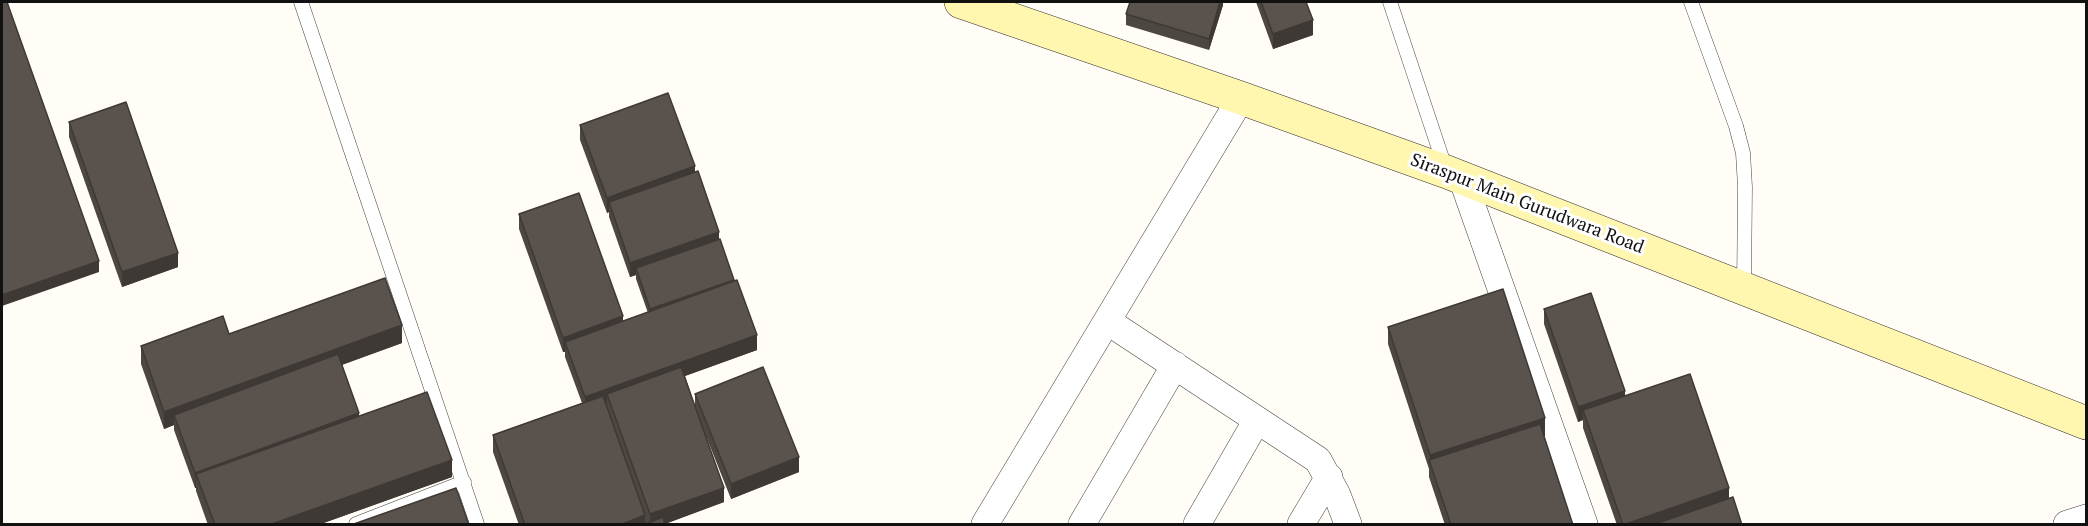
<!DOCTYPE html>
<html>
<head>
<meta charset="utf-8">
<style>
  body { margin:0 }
  #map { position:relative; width:2088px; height:526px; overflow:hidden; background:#fffdf5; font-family:"PT Serif",serif }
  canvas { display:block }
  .frame { position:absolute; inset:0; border:3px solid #111; pointer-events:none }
</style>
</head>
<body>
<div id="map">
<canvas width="2088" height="526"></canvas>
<div class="frame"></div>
</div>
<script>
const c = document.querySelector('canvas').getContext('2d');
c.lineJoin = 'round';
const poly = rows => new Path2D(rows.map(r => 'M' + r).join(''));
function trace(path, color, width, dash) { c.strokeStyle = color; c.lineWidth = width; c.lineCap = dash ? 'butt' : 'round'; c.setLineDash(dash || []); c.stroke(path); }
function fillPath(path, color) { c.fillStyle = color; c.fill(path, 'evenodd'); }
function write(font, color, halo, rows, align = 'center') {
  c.font = font + ' "PT Serif",serif'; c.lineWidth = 6; c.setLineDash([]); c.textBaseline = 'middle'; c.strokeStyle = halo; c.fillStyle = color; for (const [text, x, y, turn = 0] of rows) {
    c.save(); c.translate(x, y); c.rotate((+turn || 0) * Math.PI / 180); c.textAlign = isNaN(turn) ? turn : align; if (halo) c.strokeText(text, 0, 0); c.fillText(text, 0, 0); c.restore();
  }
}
const lane = poly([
  [301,2,477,524],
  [1390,2,1445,167],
  [1691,2,1736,126,1743,153,1745,187,1744,289],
  [356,524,464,482]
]);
const street = poly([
  [1462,178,1584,524],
  [1107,321,1318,460,1337,495,1348,524],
  [985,524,1241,98],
  [1082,524,1175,365],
  [1197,524,1257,420],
  [1301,524,1329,477],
  [2067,524,2086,518]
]);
const secondary = poly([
  [961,2,1241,98,1447,172,2086,423]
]);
trace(lane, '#444', 15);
trace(street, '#444', 28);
trace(secondary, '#333', 34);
trace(lane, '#fff', 14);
trace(street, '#fff', 27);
trace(secondary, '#fff6b0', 33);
fillPath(poly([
  [1223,2,1223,5,1209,50,1126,25,1126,14],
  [1256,2,1306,2,1313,35,1273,49],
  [69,122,178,267,122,287,69,137],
  [580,125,695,172,734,282,757,350,685,376,695,406,695,394,799,472,731,499,706,436,724,502,665,524,665,525,519,525,493,452,493,435,582,403,565,357,565,352,563,352,519,229,519,214,623,321,648,313,636,279,636,275,630,277,609,217,609,212,607,213,580,140],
  [1544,309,1625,396,1729,498,1742,525,1617,525,1583,428,1583,420,1578,422,1544,324],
  [1388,327,1545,436,1544,436,1573,525,1445,525,1429,477,1429,469,1388,344],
  [229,334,402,343,342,365,359,416,452,477,318,525,208,525,196,491,196,488,195,488,174,430,174,425,164,429,141,364,141,346]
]), '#4d4742');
fillPath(poly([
  [1220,2,1223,2,1223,5,1209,50,1209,39],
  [1313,20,1313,35,1273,49,1273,34],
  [695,166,695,180,609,202,609,212,607,213,607,198],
  [719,232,719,247,636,268,636,275,630,277,630,263],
  [178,253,178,267,122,287,122,272],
  [99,261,99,272,2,306,2,295],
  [734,280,734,291,650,320,650,309],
  [623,316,623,331,565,342,565,352,563,352,563,338],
  [402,325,402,343,177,424,174,415,174,425,164,429,164,412],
  [757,335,757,350,610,403,607,394,607,404,585,412,585,397],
  [1625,391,1625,406,1583,410,1583,420,1578,422,1578,407],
  [359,413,359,428,196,474,196,488,195,488,195,473],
  [1545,418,1545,436,1433,472,1430,463,1430,455],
  [799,457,799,472,731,499,731,484],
  [452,460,452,477,318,525,269,525],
  [724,488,724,502,662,525,650,525,650,514],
  [1729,488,1729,506,1674,525,1624,525],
  [645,515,645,525,620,525]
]), '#3f3936');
const building = poly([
  [2,2,7,2,99,261,2,295,2,2],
  [1130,2,1220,2,1209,39,1126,14,1130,2],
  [1261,2,1306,2,1313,20,1273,34,1261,2],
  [668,93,695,166,607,198,580,125,668,93],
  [126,102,178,253,122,272,69,122,126,102],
  [698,171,719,232,630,263,609,202,698,171],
  [579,193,623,316,563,338,519,214,579,193],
  [720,239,734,280,650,309,636,268,720,239],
  [385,278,402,325,164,412,141,346,223,316,229,334,385,278],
  [737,280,757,335,585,397,565,342,737,280],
  [1503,289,1545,418,1430,455,1388,327,1503,289],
  [1591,293,1625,391,1578,407,1544,309,1591,293],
  [338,354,359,413,195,473,174,415,338,354],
  [681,367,724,488,650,514,607,394,681,367],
  [763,367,799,457,731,484,695,394,763,367],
  [1690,374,1729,488,1623,525,1583,410,1690,374],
  [427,392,452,460,269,525,215,525,196,474,427,392],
  [603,396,645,515,620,525,525,525,493,435,603,396],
  [1540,424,1573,525,1451,525,1429,460,1540,424],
  [456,488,469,525,351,525,456,488],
  [1733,497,1742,525,1652,525,1733,497],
  [663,517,665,525,643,525,663,517]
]);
fillPath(building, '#5a524d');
trace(building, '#3f3936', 1.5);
write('18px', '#111', '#fff', [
  ["Siraspur Main Gurudwara Road",1527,204,21]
]);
</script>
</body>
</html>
